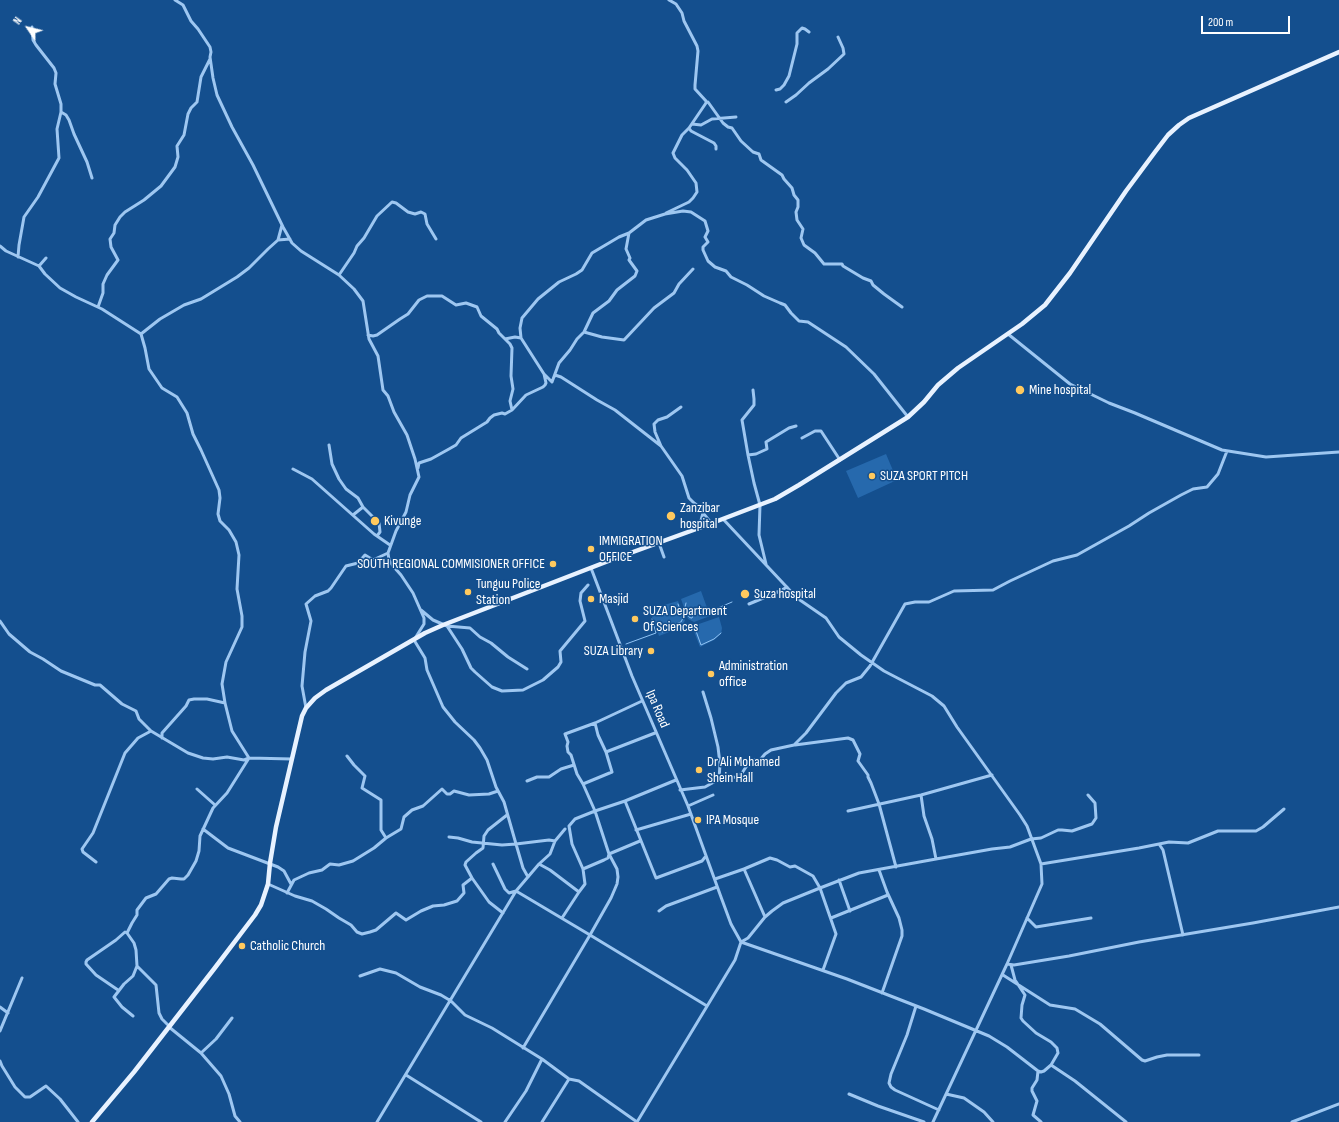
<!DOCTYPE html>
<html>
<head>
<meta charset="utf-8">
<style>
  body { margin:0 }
  #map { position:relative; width:1339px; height:1122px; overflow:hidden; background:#144f8e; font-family:"Sofia Sans Condensed",sans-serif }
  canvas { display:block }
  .north { position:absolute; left:8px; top:8px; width:40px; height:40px; -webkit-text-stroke:3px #144f8e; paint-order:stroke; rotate:305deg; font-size:11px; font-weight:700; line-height:16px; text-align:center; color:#fff }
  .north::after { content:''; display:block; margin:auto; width:14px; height:18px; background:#fff; clip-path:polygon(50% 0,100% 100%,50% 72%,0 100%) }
  .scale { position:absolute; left:1201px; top:16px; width:89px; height:18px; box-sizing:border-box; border:2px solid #fff; border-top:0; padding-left:5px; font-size:12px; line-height:14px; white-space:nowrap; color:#fff; -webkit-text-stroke:3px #144f8e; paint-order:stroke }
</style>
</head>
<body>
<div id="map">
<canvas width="1339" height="1122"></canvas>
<div class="north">N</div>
<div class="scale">200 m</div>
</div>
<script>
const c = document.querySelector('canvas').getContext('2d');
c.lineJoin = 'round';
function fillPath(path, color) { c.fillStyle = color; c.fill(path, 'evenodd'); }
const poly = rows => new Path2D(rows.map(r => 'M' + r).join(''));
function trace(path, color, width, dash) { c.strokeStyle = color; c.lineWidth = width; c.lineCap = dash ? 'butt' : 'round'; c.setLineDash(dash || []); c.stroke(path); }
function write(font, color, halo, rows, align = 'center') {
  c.font = font + ' "Sofia Sans Condensed",sans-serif'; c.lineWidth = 3; c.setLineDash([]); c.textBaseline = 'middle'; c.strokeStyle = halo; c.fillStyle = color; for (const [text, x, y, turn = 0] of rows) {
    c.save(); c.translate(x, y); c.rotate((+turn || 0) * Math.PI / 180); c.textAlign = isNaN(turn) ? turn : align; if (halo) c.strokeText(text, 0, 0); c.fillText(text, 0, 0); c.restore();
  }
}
fillPath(poly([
  [886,454,897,480,858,498,846,471],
  [701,591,710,616,694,622,688,619,681,599],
  [678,601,685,620,682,627,659,636,652,617,653,612,657,607],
  [719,617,722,628,721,634,714,640,700,647,693,629,694,627,696,625]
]), '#2669ad');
trace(poly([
  [686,603,685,607,689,617,691,618,692,618,696,608,704,613,708,612],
  [711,611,732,602],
  [665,631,662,632,661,629,681,622,683,618,678,604],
  [696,631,701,645,714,639,721,633],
  [626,644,656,633,652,619]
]), '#90c3f4', 1);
trace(poly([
  [175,0,183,5,191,21,198,29,210,47,211,52,210,57,213,78,217,95,232,127,253,165,283,227,292,243,301,251,339,275,354,289,363,301,369,339,378,356,383,390,388,396,394,412,407,435,415,459,419,477,410,495,406,512,396,531,388,553,389,560,393,566,401,575,413,593,424,618,424,624,414,640,425,658,427,670,443,707,455,722,474,740,480,748,487,760,496,787,504,802,516,844,549,840,555,841,565,829],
  [776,90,780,89,784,85,789,76,797,44,797,33,802,28,805,29,809,32],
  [708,102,723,123,728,127,732,128,741,141,753,152,759,154,761,160,782,175,784,179,792,188,794,195,798,200,798,207,796,212,797,220,803,229,801,238,804,245,815,253,824,264,842,264,843,266,863,278,871,281,873,285,884,294,902,307],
  [786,102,796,95,809,83,828,69,844,54,843,48,838,37],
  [61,112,66,115,69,120,74,134,87,162,92,178],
  [692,124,701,125,712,119,736,117],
  [689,128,691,131,714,143,716,146,716,149],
  [666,213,689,202,693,198,697,192,696,183,687,170,675,158,673,153,682,135,689,128,706,103,706,101,695,89,695,85,698,51,697,46,684,21,682,13,676,4,669,0],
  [278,240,282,225],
  [0,246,6,251,39,266,46,258],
  [18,257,19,245,24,217,38,197,59,158,57,129,61,112,61,104,55,84,56,73,54,68,36,45,33,40,32,27],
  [339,275,354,253,357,246,364,238,377,216,392,202,396,203,408,212,415,214,421,212,425,214,427,224,436,239],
  [98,307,103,293,103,284,107,275,118,260,111,247,110,239,114,233,115,225,120,217,125,212,144,200,161,186,175,167,178,157,177,146,184,135,188,114,191,108,197,102,201,77,210,59],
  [584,332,602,337,624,340,654,308,674,293,679,284,693,269],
  [141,334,160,319,184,305,201,299,237,277,249,268,268,249,278,240,290,239],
  [1008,334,1070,384,1109,403,1135,413,1222,450,1266,457,1339,452],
  [368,335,373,336,377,335,400,319,408,314,419,300,427,296,442,296,456,305,466,303,477,307,481,316,497,329,499,333,505,339,515,337,521,338,544,374,552,382],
  [521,338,520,328,522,318,538,299,559,282,576,274,582,270,592,253,619,237,629,233],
  [505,339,510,344,512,348,511,376,513,389,510,401,512,410],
  [554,377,555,375,561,377,597,400,615,410,661,446,682,476,689,498,694,503,701,508,703,513,699,528],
  [552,382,559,363,570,350,577,339,584,332,593,313,609,301,617,290,635,276,637,271,629,260,630,258,626,249,629,233,646,220,665,214,683,211,691,212,705,221,708,231,705,237,708,242,703,247,703,250,708,261,715,267,726,271,731,277,747,285,764,296,780,303,785,305,791,313,799,321,808,322,846,347,874,374,908,417],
  [753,390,754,399,754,405,742,420,748,455,754,483,760,505,759,535,766,564],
  [802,438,815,431,821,431,840,460],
  [329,445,332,464,339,479,346,489,358,498,363,507,353,515],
  [661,446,655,432,654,424,658,420,667,417,681,407],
  [748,455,756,454,767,449,766,442,789,428,796,426],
  [418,468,419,463,431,459,449,449,456,445,461,438,487,422,490,418,494,415,502,413,505,414,512,410,526,395,543,387,545,385,546,383,544,374],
  [293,469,312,479,374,534,390,545],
  [363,507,379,523,380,532,377,536],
  [703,513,712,524],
  [723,519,797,598,826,618,839,637,861,655,884,671,932,696,944,706,957,727,1020,815,1027,826,1041,864,1042,884,1007,964,1014,965,1069,956,1139,942,1253,923,1339,907],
  [659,543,664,557],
  [591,568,632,676,688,806,721,897,731,924,741,942,735,960,637,1122],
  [749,604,780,591,787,587],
  [421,610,433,620,447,626,470,628,480,637,491,643,508,657,527,669],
  [0,621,9,634,30,652,43,659,61,671,95,685,100,685,122,704,136,711,139,719,151,731,188,753,203,758,213,759,227,757,244,760,249,758,232,731,225,703,222,684,226,662,242,627,242,616,237,589,239,555,236,542,229,530,220,521,218,514,220,498,219,490,201,450,193,434,187,413,177,397,162,388,149,369,145,348,141,334,102,309,76,297,60,288,45,274,39,266],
  [447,626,462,649,471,668,475,672,492,687,502,691,523,690,543,680,558,667,561,662,560,651,585,621,580,601,581,593,588,585],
  [703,692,711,718,718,747,720,764,719,779],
  [306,708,302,686,305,652,311,621,306,604,315,596,328,591,331,588,346,566,358,563,365,555,373,560,388,553],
  [595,723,598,735,606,752],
  [162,738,162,733,186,706,189,700,194,699,207,699,225,703],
  [795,745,848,738,853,740,860,754,858,761,868,775,868,777,871,783,879,804,896,867],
  [347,756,354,765,365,776,362,788,381,800,381,830,386,838],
  [527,781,537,777,549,777,561,769,574,765],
  [583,784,612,772,606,752,655,733],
  [197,789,215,805],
  [680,790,705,787,714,782,719,779,736,777,742,773,750,761,754,760,760,760,765,754,771,750,794,745,806,733,836,693,846,683,861,677,870,666,905,604,915,602,929,602,954,591,993,590,1010,581,1053,561,1077,555,1129,526,1149,513,1181,495,1193,489,1207,487,1218,474,1227,451],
  [625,801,676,780],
  [688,806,713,795],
  [848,811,921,795,992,775],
  [203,829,228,848,278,867,284,871,291,884],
  [636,830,691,814],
  [449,837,458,838,472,842,502,845,516,844,523,868,528,877],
  [1159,844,1163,850,1183,935],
  [706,856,702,861,656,878,625,801,595,811,609,854,617,869,618,877,617,884,611,898,590,935,707,1006],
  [936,859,992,849,1010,847,1031,839,1041,838,1058,830,1062,830,1072,831,1092,824,1096,818,1095,803,1088,795],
  [96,862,83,852,82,849,93,833,125,753,138,738,151,731],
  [493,864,505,889,509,893,516,891,590,935,523,1048],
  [539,864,550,870,579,892,585,884,583,869,572,844,569,826,575,819,595,811,583,784,577,774,571,755,568,752,567,746,568,742,565,734,595,723,642,701],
  [1041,864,1139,848,1169,842,1188,843,1218,831,1256,831,1263,827,1284,809],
  [583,869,604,860,608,858,609,854,640,841],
  [744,869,770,858,777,860,790,867,795,866,813,876,820,888,836,934,823,970],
  [879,870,887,892,899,918,902,930,902,936,882,993],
  [472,878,489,902,503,913],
  [715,879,744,869,765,917],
  [839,880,850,911],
  [268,884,295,896,312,901,326,909,339,918,351,925,357,932,362,934,370,932,376,930,396,913,406,920,421,911,433,906,444,905,457,901,464,893,463,885,472,878,465,865,466,862,476,853,483,848,484,836,488,830,507,815],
  [287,893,294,880,309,873,322,870,330,864,339,865,353,861,374,848,386,838,401,829,404,817,412,810,423,806,442,789,447,794,450,794,454,791,469,795,489,794,498,791],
  [659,911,666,906,717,887],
  [562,918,579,892],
  [831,918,888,895],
  [1027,918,1036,927,1091,918],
  [741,942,847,979,924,1009,989,1036,1007,1047,1038,1071,1041,1072,1044,1071,1051,1065,1075,1081,1126,1122],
  [741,942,748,938,765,917,772,911,783,903,820,888,859,873,936,859,932,839,924,816,921,795],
  [1011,965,1015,980,1025,995,1022,1005,1021,1018,1023,1021,1036,1033,1051,1042,1057,1048,1058,1053,1051,1065],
  [1003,975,1050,1005,1075,1009,1100,1024,1142,1060,1145,1061,1157,1057,1167,1055,1199,1055],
  [360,976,380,969,396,973,420,987,441,995,451,1001,465,1015,492,1028,542,1059,569,1079,579,1081,637,1122],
  [118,990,96,975,86,964,86,962,87,960,116,940,125,932,127,933],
  [916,1006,907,1035,891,1074,889,1083,891,1087,895,1090,939,1110],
  [0,1007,8,1013],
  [133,1016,122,1007,114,997,124,984,133,976,137,966],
  [169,1026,162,1019,159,1013,156,985,137,966,136,950,134,943,127,933,132,923,137,915,137,910,146,898,156,894,169,879,172,878,181,879,184,879,188,875,196,861,199,851,200,836,213,808,227,793,249,758,292,759],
  [169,1027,201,1053,221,1076,229,1094,235,1116,240,1122],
  [0,1031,22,978],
  [201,1053,216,1039,232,1018],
  [0,1061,2,1066,15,1087,25,1097,30,1097,46,1086,60,1099,78,1122],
  [1038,1071,1037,1080,1032,1088,1032,1091,1037,1101,1033,1115,1041,1122],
  [406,1075,481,1122],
  [849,1094,878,1106,924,1122],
  [946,1094,964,1098,984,1112,993,1122],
  [377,1122,516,891,539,864,550,854,555,841],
  [505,1122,526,1091,542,1059],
  [542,1122,569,1079],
  [933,1122,1007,964],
  [1292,1122,1339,1104]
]), '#9ec7f1', 3);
trace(poly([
  [92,1122,134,1072,214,969,255,915,261,905,268,884,270,863,276,827,302,716,306,708,315,698,326,690,425,633,443,625,611,560,699,528,775,499,799,485,908,417,924,402,938,385,958,368,1022,324,1045,305,1070,273,1126,191,1155,152,1168,135,1179,125,1189,118,1339,52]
]), '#e8f2ff', 4.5);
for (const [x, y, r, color] of [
  [1020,390,5,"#ffc95e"],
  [872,476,4,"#ffc95e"],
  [671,516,5,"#ffc95e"],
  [375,521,5,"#ffc95e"],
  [591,549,4,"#ffc95e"],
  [553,564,4,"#ffc95e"],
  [468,592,4,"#ffc95e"],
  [745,594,5,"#ffc95e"],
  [591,599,4,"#ffc95e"],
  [635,619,4,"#ffc95e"],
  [651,651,4,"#ffc95e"],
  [711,674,4,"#ffc95e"],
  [699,770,4,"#ffc95e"],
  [698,820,4,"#ffc95e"],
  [242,946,4,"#ffc95e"]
]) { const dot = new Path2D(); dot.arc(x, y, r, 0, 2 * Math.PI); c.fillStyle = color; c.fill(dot); trace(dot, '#144f8e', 1.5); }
write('14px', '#fff', '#144f8e', [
  ["Mine hospital",1029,390],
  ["SUZA SPORT PITCH",880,476],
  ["Zanzibar",680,508],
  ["hospital",680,524],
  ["Kivunge",384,521],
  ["IMMIGRATION",599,541],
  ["OFFICE",599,557],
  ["SOUTH REGIONAL COMMISIONER OFFICE",545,564,"right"],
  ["Tunguu Police",476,584],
  ["Station",476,600],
  ["Suza hospital",754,594],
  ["Masjid",599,599],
  ["SUZA Department",643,611],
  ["Of Sciences",643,627],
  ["SUZA Library",643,651,"right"],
  ["Administration",719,666],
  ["office",719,682],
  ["Dr Ali Mohamed",707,762],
  ["Shein Hall",707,778],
  ["IPA Mosque",706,820],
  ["Catholic Church",250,946]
], 'left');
write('14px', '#fff', '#144f8e', [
  ["Ipa Road",657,709,67]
]);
</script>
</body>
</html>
